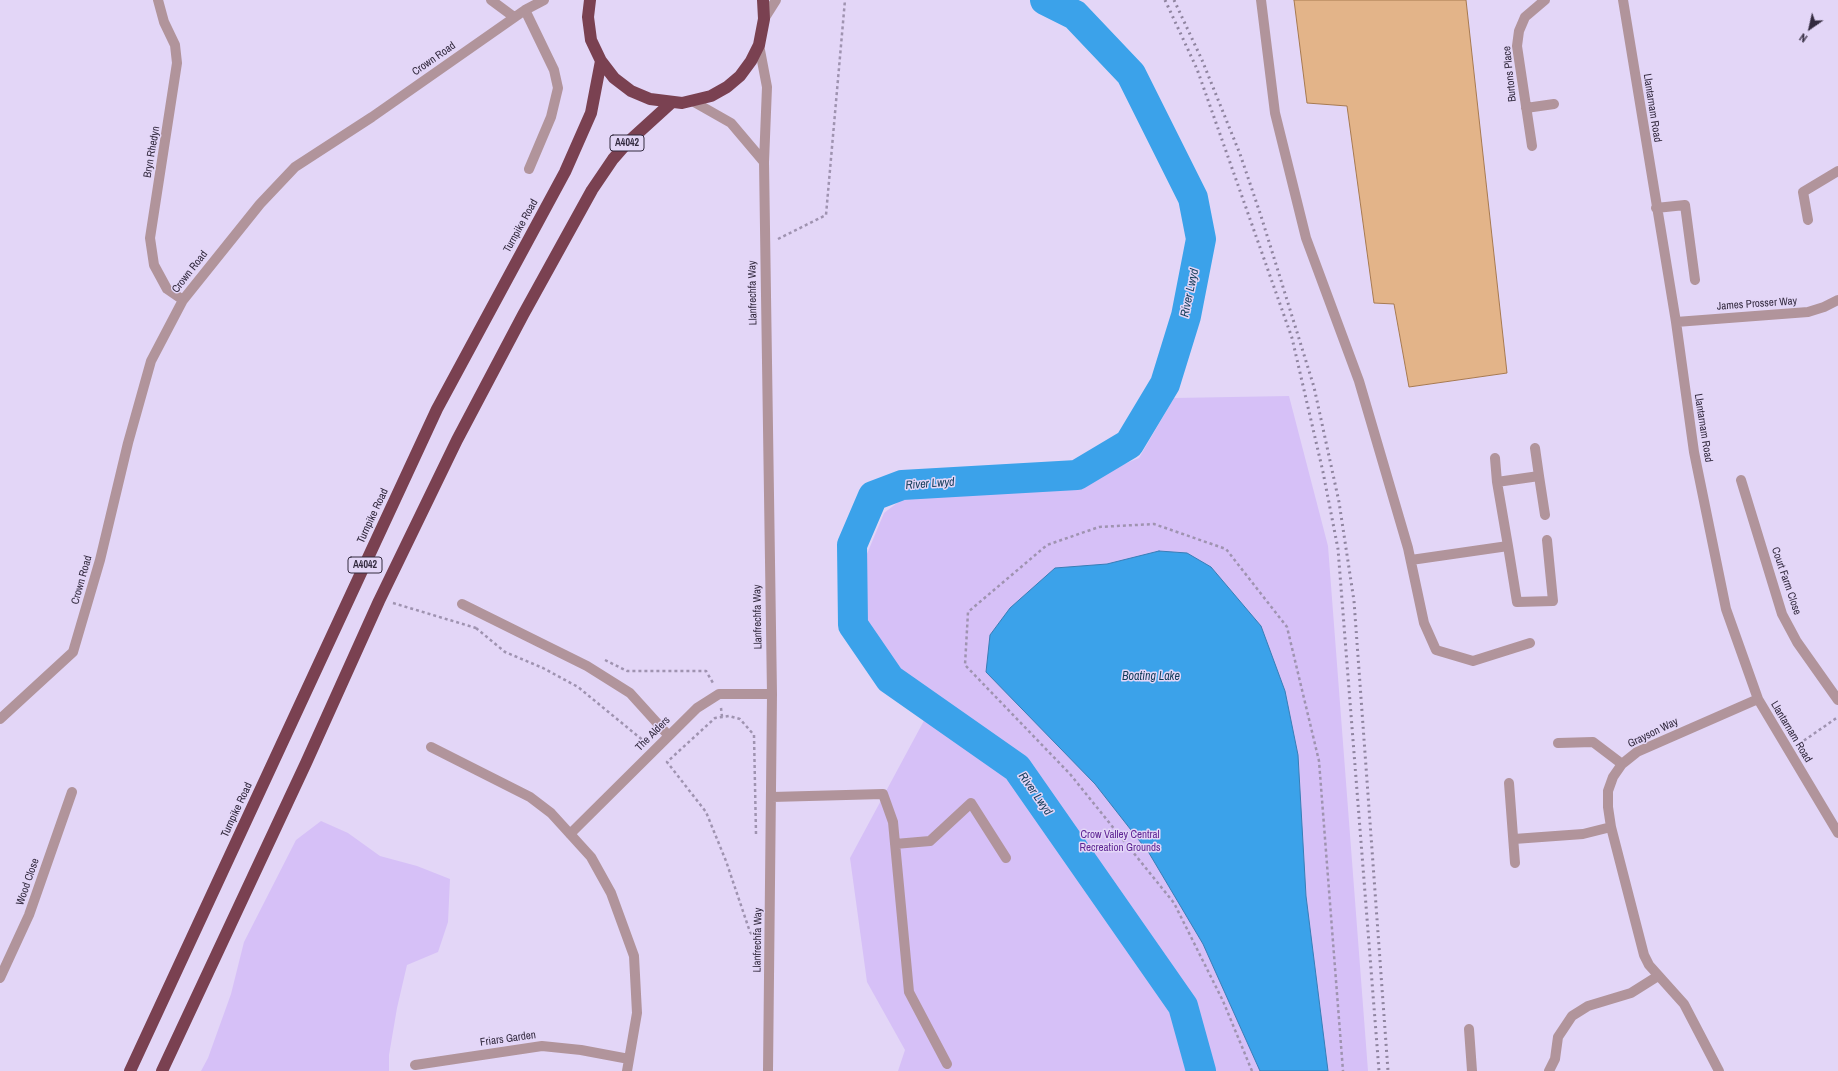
<!DOCTYPE html>
<html>
<head>
<meta charset="utf-8">
<style>
  body { margin:0 }
  #map { position:relative; width:1838px; height:1071px; overflow:hidden; background:#e3d6f7; font-family:"Archivo Narrow",sans-serif }
  canvas { display:block }
  .north { position:absolute; left:1790px; top:8px; width:40px; height:40px; -webkit-text-stroke:3px #e3d6f7; paint-order:stroke; rotate:214deg; font-size:11px; font-weight:700; line-height:16px; text-align:center; color:#332a3f }
  .north::after { content:''; display:block; margin:auto; width:14px; height:18px; background:#332a3f; clip-path:polygon(50% 0,100% 100%,50% 72%,0 100%) }
</style>
</head>
<body>
<div id="map">
<canvas width="1838" height="1071"></canvas>
<div class="north">N</div>
</div>
<script>
const c = document.querySelector('canvas').getContext('2d');
c.lineJoin = 'round';
function fillPath(path, color) { c.fillStyle = color; c.fill(path, 'evenodd'); }
const poly = rows => new Path2D(rows.map(r => 'M' + r).join(''));
function trace(path, color, width, dash) { c.strokeStyle = color; c.lineWidth = width; c.lineCap = dash ? 'butt' : 'round'; c.setLineDash(dash || []); c.stroke(path); }
function write(font, color, halo, rows, align = 'center') {
  c.font = font + ' "Archivo Narrow",sans-serif'; c.lineWidth = 3; c.setLineDash([]); c.textBaseline = 'middle'; c.strokeStyle = halo; c.fillStyle = color; for (const [text, x, y, turn = 0] of rows) {
    c.save(); c.translate(x, y); c.rotate((+turn || 0) * Math.PI / 180); c.textAlign = isNaN(turn) ? turn : align; if (halo) c.strokeText(text, 0, 0); c.fillText(text, 0, 0); c.restore();
  }
}
fillPath(poly([
  [1289,396,1328,546,1368,1071,898,1071,905,1050,867,982,850,858,934,702,891,671,860,626,864,561,884,513,910,493,1065,488,1139,458,1174,398],
  [321,821,348,833,380,856,417,866,450,879,448,922,438,952,407,965,397,1008,389,1055,389,1071,201,1071,208,1058,231,994,244,942,296,840]
]), '#d6c0f7');
const water = poly([
  [1159,551,1187,553,1211,567,1261,626,1285,691,1298,755,1306,896,1328,1071,1260,1071,1203,944,1149,853,1095,784,986,672,990,635,1010,608,1055,568,1107,564,1159,551]
]);
fillPath(water, '#3ba2ea');
trace(water, '#397eb7', 1);
trace(poly([
  [1045,0,1075,15,1131,74,1193,198,1201,239,1186,316,1165,384,1129,444,1077,475,902,485,873,496,852,545,853,625,890,679,1017,768,1183,1006,1201,1071]
]), '#3ba2ea', 30);
const building = poly([
  [1294,0,1466,0,1507,373,1409,387,1394,304,1374,303,1347,106,1307,103,1294,0]
]);
fillPath(building, '#e3b489');
trace(building, '#a77a51', 1);
trace(poly([
  [778,239,826,215,845,0],
  [393,603,476,628,477,625],
  [476,628,505,652,543,668,578,687,645,742],
  [605,660,627,671,706,671,713,683],
  [721,708,722,717],
  [1799,744,1838,717],
  [756,834,754,735,740,719,729,716,715,718,667,762,706,812,726,861,750,932,756,939],
  [1252,1071,1223,1001,1174,903,1070,774,965,665,968,612,1047,545,1099,527,1154,524,1226,549,1287,627,1319,761,1343,1071]
]), '#9f93b0', 2.5, [3, 3]);
trace(poly([
  [158,0,164,22,175,45,177,63,150,238,154,265,167,289,183,300],
  [491,0,514,17],
  [1261,0,1275,113,1306,238,1359,381,1408,548,1424,623,1436,650,1473,661,1530,643],
  [1623,0,1676,322,1694,452,1726,609,1758,699,1838,833],
  [525,10,554,70,558,88,551,117,529,169],
  [764,19,776,0],
  [759,45,767,87,764,162,772,694,768,1071],
  [694,102,731,123,764,162],
  [1526,108,1554,104],
  [1532,146,1517,46,1519,31,1525,17,1545,0],
  [1656,208,1685,205,1695,280],
  [1808,220,1803,192,1838,171],
  [1676,322,1808,312,1824,307,1838,300],
  [1535,448,1539,476],
  [1495,458,1497,482],
  [1741,480,1782,614,1797,642,1838,700],
  [1508,546,1517,602,1553,601,1547,540],
  [1411,560,1508,546,1497,482,1539,476,1545,515],
  [462,604,587,666,630,693,668,735],
  [0,719,73,652,100,560,128,443,151,361,183,300,260,204,295,167,372,117,525,10,544,0],
  [1558,743,1593,742,1622,764],
  [431,747,530,797,551,813,591,857,611,893,634,956,637,1013,627,1071],
  [1509,783,1515,863],
  [772,797,883,794,893,822,909,992,947,1064],
  [570,834,697,708,719,694,772,694],
  [1514,839,1583,834,1611,827],
  [895,844,930,841,971,803,1006,858],
  [0,978,29,915,72,792],
  [1469,1029,1472,1071],
  [415,1065,542,1046,581,1050,629,1059],
  [1549,1071,1555,1059,1558,1037,1572,1016,1588,1006,1631,993,1658,976],
  [1719,1071,1684,1004,1649,965,1644,955,1611,827,1608,807,1608,791,1613,777,1622,764,1637,752,1758,699]
]), '#b1949b', 10);
trace(poly([
  [590,0,588,17,591,40,601,61,614,78,631,91,650,99,682,103,711,96,727,87,740,76,751,61,759,45,764,19,763,0],
  [130,1071,437,409,565,172,591,113,601,61],
  [162,1071,306,763,379,601,457,440,523,315,592,190,613,159,627,143,671,103]
]), '#7a4151', 12);
trace(poly([
  [1165,0,1197,69,1292,338,1323,472,1338,549,1379,1071],
  [1174,0,1202,60,1240,154,1261,216,1314,387,1339,502,1354,601,1388,1071]
]), '#8f849f', 3, [2, 4]);
for (const [x, y, w] of [
  [627,143,34],
  [365,565,34]
]) { const box = new Path2D(); box.roundRect(x - w / 2, y - 8, w, 16, 3); c.fillStyle = '#e3d6f7'; c.fill(box); trace(box, '#332a3f', 1); }
write('bold 10px', '#332a3f', null, [
  ["A4042",627,143],
  ["A4042",365,565]
]);
write('11px', '#332a3f', '#e3d6f7', [
  ["Crown Road",434,59,-35],
  ["Burtons Place",1510,74,-96],
  ["Llantarnam Road",1652,108,81],
  ["Bryn Rhedyn",152,152,-80],
  ["Turnpike Road",521,226,-61],
  ["Crown Road",190,272,-52],
  ["Llanfrechfa Way",753,293,-91],
  ["James Prosser Way",1757,304,-4],
  ["Llantarnam Road",1703,428,81],
  ["Turnpike Road",373,516,-65],
  ["Crown Road",82,580,-74],
  ["Court Farm Close",1786,581,71],
  ["Llanfrechfa Way",758,617,-91],
  ["Llantarnam Road",1791,732,59],
  ["Grayson Way",1653,733,-26],
  ["The Alders",653,734,-45],
  ["Turnpike Road",237,810,-65],
  ["Wood Close",28,882,-71],
  ["Llanfrechfa Way",758,940,-89],
  ["Friars Garden",508,1039,-8]
]);
write('11px', '#5f2594', '#e3d6f7', [
  ["Crow Valley Central",1120,835],
  ["Recreation Grounds",1120,848]
]);
write('italic 12px', '#133c59', '#e3d6f7', [
  ["River Lwyd",1190,293,-78],
  ["River Lwyd",930,484,-4],
  ["Boating Lake",1151,677],
  ["River Lwyd",1035,794,55]
]);
</script>
</body>
</html>
